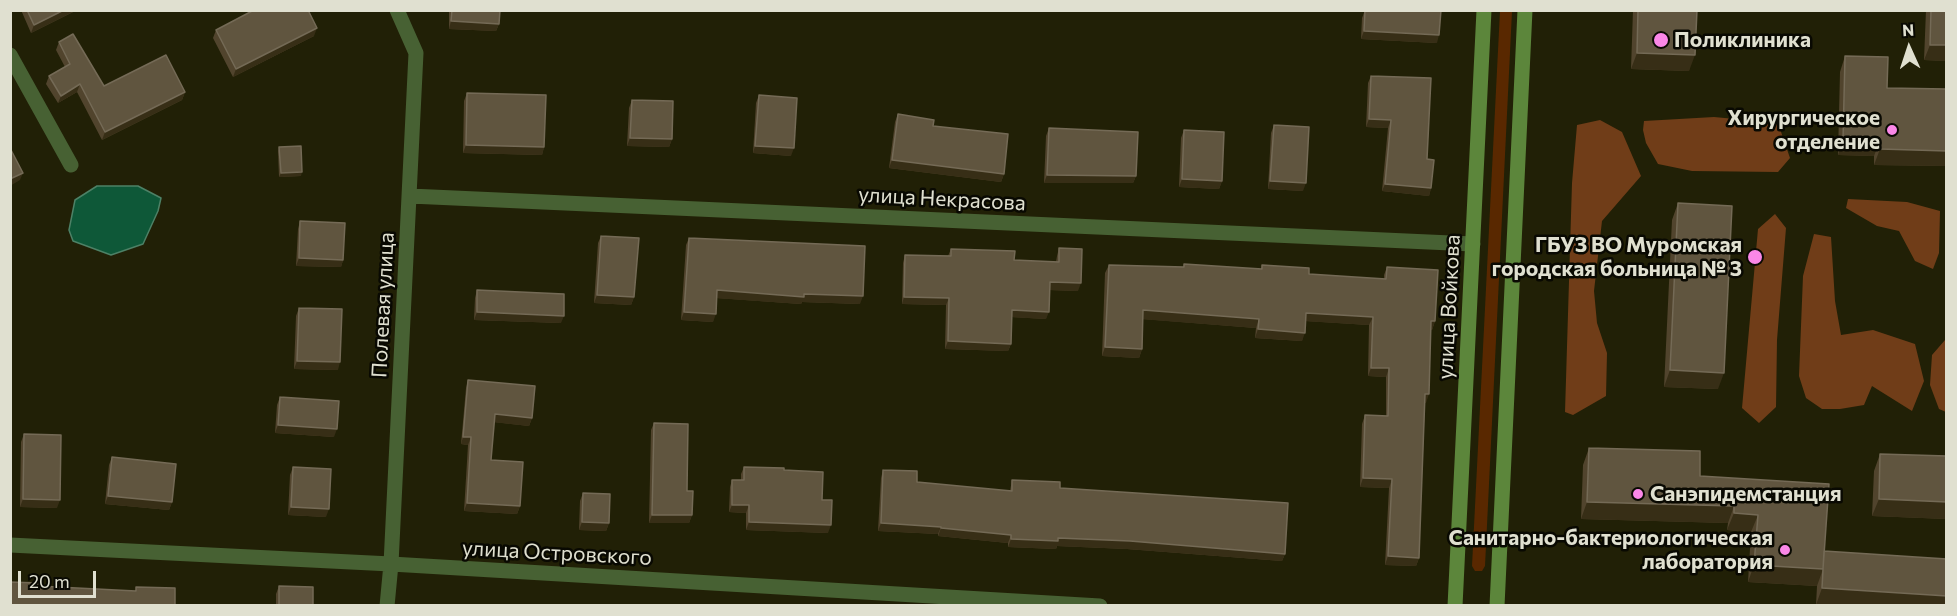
<!DOCTYPE html>
<html>
<head>
<meta charset="utf-8">
<style>
  body { margin:0 }
  #map { position:relative; width:1957px; height:616px; overflow:hidden; background:#212006; font-family:Commissioner,sans-serif }
  canvas { display:block }
  .frame { position:absolute; inset:0; border:12px solid #e0e0d0; pointer-events:none }
  .north { position:absolute; left:1879px; top:18px; width:60px; height:60px; -webkit-text-stroke:4px #090902; paint-order:stroke; rotate:357deg; font-size:16px; font-weight:700; line-height:24px; text-align:center; color:#e0e0d0 }
  .north::after { content:''; display:block; margin:auto; width:21px; height:27px; background:#e0e0d0; clip-path:polygon(50% 0,100% 100%,50% 72%,0 100%) }
  .scale { position:absolute; left:18px; top:571px; width:78px; height:27px; box-sizing:border-box; border:3px solid #e0e0d0; border-top:0; padding-left:8px; font-size:18px; line-height:21px; white-space:nowrap; color:#e0e0d0; -webkit-text-stroke:4px #090902; paint-order:stroke }
</style>
</head>
<body>
<div id="map">
<canvas width="1957" height="616"></canvas>
<div class="frame"></div>
<div class="north">N</div>
<div class="scale">20 m</div>
</div>
<script>
const c = document.querySelector('canvas').getContext('2d');
c.lineJoin = 'round';
function fillPath(path, color) { c.fillStyle = color; c.fill(path, 'evenodd'); }
const poly = rows => new Path2D(rows.map(r => 'M' + r).join(''));
function trace(path, color, width, dash) { c.strokeStyle = color; c.lineWidth = width; c.lineCap = dash ? 'butt' : 'round'; c.setLineDash(dash || []); c.stroke(path); }
function write(font, color, halo, rows, align = 'center') {
  c.font = font + ' Commissioner,sans-serif'; c.lineWidth = 5; c.setLineDash([]); c.textBaseline = 'middle'; c.strokeStyle = halo; c.fillStyle = color; for (const [text, x, y, turn = 0] of rows) {
    c.save(); c.translate(x, y); c.rotate((+turn || 0) * Math.PI / 180); c.textAlign = isNaN(turn) ? turn : align; if (halo) c.strokeText(text, 0, 0); c.fillText(text, 0, 0); c.restore();
  }
}
fillPath(poly([
  [1500,11,1512,11,1485,566,1482,571,1475,571,1472,566]
]), '#592800');
fillPath(poly([
  [1714,117,1778,123,1790,158,1778,172,1692,171,1658,164,1646,143,1643,130,1644,121],
  [1600,120,1622,132,1641,176,1602,221,1594,291,1597,323,1607,353,1606,396,1573,415,1565,412,1572,183,1577,125],
  [1848,199,1907,202,1940,211,1939,253,1933,269,1915,261,1899,231,1877,226,1846,208],
  [1775,214,1786,228,1777,340,1776,407,1759,423,1742,408,1758,229],
  [1814,234,1831,237,1835,301,1841,335,1873,330,1915,344,1924,381,1912,411,1872,386,1864,405,1840,409,1822,409,1806,398,1799,376,1803,276],
  [1945,340,1946,342,1946,412,1939,409,1930,385,1932,355]
]), '#703d18');
const water = poly([
  [97,186,138,186,161,198,158,211,143,244,111,255,73,241,69,230,75,200,97,186]
]);
fillPath(water, '#0e5838');
trace(water, '#4d8166', 1.5);
trace(poly([
  [10,55,71,165],
  [410,196,1473,244],
  [10,545,391,564,1100,606],
  [387,606,391,564,416,53,397,10]
]), '#476133', 15);
trace(poly([
  [1455,606,1484,10],
  [1497,606,1525,10]
]), '#5c863b', 15);
fillPath(poly([
  [21,10,77,10,31,33],
  [449,10,500,10,499,24,496,31,449,29],
  [1365,10,1437,43,1361,39,1362,18],
  [1633,10,1697,10,1689,71,1631,69],
  [1926,10,1947,10,1947,61,1924,60],
  [216,30,314,36,233,77,213,38],
  [59,42,104,86,185,92,182,100,102,140,77,92,58,103,46,84,49,76,65,67,56,50],
  [1845,56,1887,88,1947,89,1947,166,1874,165,1874,156,1838,155,1840,72],
  [1371,76,1427,159,1431,188,1429,196,1382,191,1388,128,1366,127,1368,83],
  [467,93,544,147,542,155,463,153,464,101],
  [759,95,791,156,753,153,756,103],
  [632,100,672,139,669,147,627,146,629,108],
  [898,114,933,126,1004,174,1001,182,889,168,895,122],
  [1274,125,1303,191,1268,189,1271,133],
  [1049,128,1136,176,1133,183,1044,183,1046,136],
  [1184,130,1222,181,1219,189,1179,187,1181,138],
  [279,147,301,176,279,177,278,151],
  [1678,203,1718,389,1664,387,1672,220],
  [300,221,343,260,341,267,296,266,298,229],
  [601,236,634,297,631,305,594,303,598,243],
  [689,238,860,304,802,302,801,304,717,298,713,322,681,320,686,245],
  [1059,248,1078,291,1050,290,1046,319,1012,317,1011,344,1008,351,945,349,946,305,902,304,903,263,905,255,948,256,951,249,1014,260,1056,262,1057,256],
  [1184,264,1261,269,1262,265,1309,274,1384,279,1384,275,1387,267,1435,321,1432,330,1431,329,1426,403,1425,403,1419,558,1416,566,1385,565,1389,488,1360,487,1362,424,1365,415,1386,416,1386,377,1368,376,1369,325,1306,321,1302,341,1255,338,1256,328,1143,319,1142,349,1139,358,1102,356,1105,273,1109,265,1183,267],
  [477,290,561,323,474,320,475,298],
  [299,308,338,370,294,369,296,316],
  [468,380,532,418,529,426,494,422,491,460,520,506,517,514,464,511,468,445,461,444,466,388],
  [280,397,334,437,275,433,277,405],
  [654,423,687,491,692,515,689,523,649,523,651,430],
  [24,434,57,508,20,507,21,442],
  [1589,448,1700,476,1824,552,1947,559,1816,605,1817,586,1748,582,1751,532,1727,530,1728,523,1581,519,1583,465],
  [1880,454,1947,456,1947,519,1872,516,1874,471],
  [112,457,172,502,169,510,105,504,109,465],
  [293,467,326,517,288,515,290,475],
  [744,467,784,470,822,500,828,533,746,530,746,513,729,512,730,487,732,480,741,480,741,474],
  [883,470,917,482,1010,491,1012,480,1060,488,1285,554,1282,561,1127,549,1057,546,1056,549,1008,547,1008,543,938,536,938,534,878,531,881,478],
  [583,493,609,523,606,531,579,530,580,501],
  [279,586,313,606,276,606,276,594]
]), '#51442d');
fillPath(poly([
  [64,10,77,10,31,33,34,25],
  [451,21,499,24,496,31,449,29],
  [317,28,314,36,233,77,236,69],
  [1364,31,1439,35,1437,43,1361,39],
  [1930,45,1947,45,1947,61,1924,60],
  [1637,53,1695,55,1689,71,1631,69],
  [80,84,77,92,58,103,61,96],
  [185,92,182,100,102,140,105,132],
  [1369,119,1391,120,1388,128,1366,127],
  [630,138,672,139,669,147,627,146],
  [1843,140,1880,140,1874,156,1838,155],
  [466,145,544,147,542,155,463,153],
  [755,146,794,148,791,156,753,153],
  [1880,149,1947,151,1947,166,1874,165],
  [892,160,1004,174,1001,182,889,168],
  [302,172,301,176,279,177,281,173],
  [23,173,20,180,10,186,10,179],
  [1047,175,1136,176,1133,183,1044,183],
  [1182,179,1222,181,1219,189,1179,187],
  [1270,181,1306,183,1303,191,1268,189],
  [1385,184,1431,188,1429,196,1382,191],
  [299,258,343,260,341,267,296,266],
  [1050,282,1081,283,1078,291,1047,290],
  [717,290,863,296,860,304,802,302,801,304,714,298],
  [597,295,634,297,631,305,594,303],
  [904,297,949,298,946,305,902,304],
  [1012,310,1049,312,1046,319,1009,317],
  [1143,310,1259,319,1256,328,1140,319],
  [477,312,564,316,561,323,474,320],
  [684,312,716,314,713,322,681,320],
  [1306,313,1373,317,1369,325,1303,321],
  [1431,321,1435,321,1432,330,1428,329],
  [1258,329,1305,333,1302,341,1255,338],
  [948,341,1011,344,1008,351,945,349],
  [1105,347,1142,349,1139,358,1102,356],
  [297,361,340,362,338,370,294,369],
  [1371,368,1389,368,1386,377,1368,376],
  [1670,370,1724,373,1718,389,1664,387],
  [1425,394,1429,394,1426,403,1422,402],
  [495,414,532,418,529,426,492,422],
  [278,425,337,429,334,437,275,433],
  [463,437,471,437,468,445,461,444],
  [1363,478,1392,479,1389,488,1360,487],
  [108,496,172,502,169,510,105,504],
  [23,499,60,500,57,508,20,507],
  [1879,499,1947,502,1947,519,1872,516],
  [1587,502,1734,506,1728,523,1581,519],
  [467,503,520,506,517,514,464,511],
  [732,505,749,505,746,513,729,512],
  [291,507,329,509,326,517,288,515],
  [1734,513,1758,515,1751,532,1727,530],
  [652,515,692,515,689,523,649,523],
  [582,522,609,523,606,531,579,530],
  [749,522,831,525,828,533,746,530],
  [881,523,941,527,938,534,878,531],
  [941,528,1011,535,1008,543,938,536],
  [1058,538,1130,541,1285,554,1282,561,1127,549,1057,546,1056,549,1008,547,1011,539],
  [1388,556,1419,558,1416,566,1385,565],
  [1754,565,1823,569,1817,586,1748,582],
  [1822,588,1947,596,1947,606,1816,605]
]), '#372e16');
const building = poly([
  [27,10,64,10,34,25,27,10],
  [254,10,308,10,317,28,236,69,216,30,254,10],
  [452,10,500,10,499,24,451,21,452,10],
  [1365,10,1441,10,1439,35,1364,31,1365,10],
  [1638,10,1697,10,1695,55,1637,53,1638,10],
  [1931,10,1947,10,1947,45,1930,45,1931,10],
  [73,34,104,86,166,55,185,92,105,132,80,84,61,96,49,76,70,64,59,42,73,34],
  [1845,56,1888,57,1887,88,1947,89,1947,151,1880,149,1880,140,1843,140,1845,56],
  [1371,76,1431,78,1427,159,1434,160,1431,188,1385,184,1391,120,1369,119,1371,76],
  [467,93,546,95,544,147,466,145,467,93],
  [759,95,797,98,794,148,755,146,759,95],
  [632,100,673,101,672,139,630,138,632,100],
  [898,114,934,120,933,126,1008,134,1004,174,892,160,898,114],
  [1274,125,1309,127,1306,183,1270,181,1274,125],
  [1049,128,1138,132,1136,176,1047,175,1049,128],
  [1184,130,1224,132,1222,181,1182,179,1184,130],
  [301,146,302,172,281,173,279,147,301,146],
  [10,148,23,173,10,179,10,148],
  [1678,203,1732,206,1724,373,1670,370,1678,203],
  [300,221,345,223,343,260,299,258,300,221],
  [601,236,639,238,634,297,597,295,601,236],
  [689,238,865,246,863,296,804,294,804,297,717,290,716,314,684,312,689,238],
  [1059,248,1082,249,1081,283,1050,282,1049,312,1012,310,1011,344,948,341,949,298,904,297,905,255,951,256,951,249,1015,251,1014,260,1059,262,1059,248],
  [1184,264,1262,269,1262,265,1309,268,1309,274,1386,279,1387,267,1438,270,1435,321,1431,321,1429,394,1425,394,1419,558,1388,556,1392,479,1363,478,1365,415,1388,416,1389,368,1371,368,1373,317,1306,313,1305,333,1258,329,1259,319,1143,310,1142,349,1105,347,1109,265,1184,267,1184,264],
  [477,290,564,294,564,316,477,312,477,290],
  [299,308,342,309,340,362,297,361,299,308],
  [468,380,535,386,532,418,495,414,491,460,523,462,520,506,467,503,471,437,463,437,468,380],
  [280,397,339,401,337,429,278,425,280,397],
  [654,423,688,424,687,491,693,491,692,515,652,515,654,423],
  [24,434,61,435,60,500,23,499,24,434],
  [1589,448,1700,451,1700,476,1829,484,1823,569,1754,565,1758,515,1734,513,1734,506,1587,502,1589,448],
  [1880,454,1947,456,1947,502,1879,499,1880,454],
  [112,457,176,464,172,502,108,496,112,457],
  [293,467,331,469,329,509,291,507,293,467],
  [744,467,784,468,784,470,823,472,822,500,832,500,831,525,749,522,749,505,732,505,732,480,744,480,744,467],
  [883,470,917,471,917,482,1012,491,1012,480,1060,482,1060,488,1288,503,1285,554,1130,541,1058,538,1058,541,1011,539,1011,535,941,528,941,527,881,523,883,470],
  [583,493,610,494,609,523,582,522,583,493],
  [1824,551,1947,559,1947,596,1822,588,1824,551],
  [10,582,38,583,38,586,136,591,136,587,175,588,175,606,10,606,10,582],
  [279,586,313,587,313,606,279,606,279,586]
]);
fillPath(building, '#60553f');
trace(building, '#746a56', 1.5);
for (const [x, y, r, color] of [
  [1661,40,8,"#fa87e7"],
  [1892,130,6,"#fa87e7"],
  [1755,257,8,"#fa87e7"],
  [1638,494,6,"#fa87e7"],
  [1785,550,6,"#fa87e7"]
]) { const dot = new Path2D(); dot.arc(x, y, r, 0, 2 * Math.PI); c.fillStyle = color; c.fill(dot); trace(dot, '#090902', 2); }
write('bold 21px', '#e0e0d0', '#090902', [
  ["Поликлиника",1674,40,"left"],
  ["Хирургическое",1880,118],
  ["отделение",1880,142],
  ["ГБУЗ ВО Муромская",1742,245],
  ["городская больница № 3",1742,269],
  ["Cанэпидемстанция",1650,494,"left"],
  ["Санитарно-бактериологическая",1773,538],
  ["лаборатория",1773,562]
], 'right');
write('21px', '#e0e0d0', '#090902', [
  ["улица Некрасова",942,199,3],
  ["Полевая улица",383,305,-87],
  ["улица Войкова",1449,307,-87],
  ["улица Островского",557,553,3]
]);
</script>
</body>
</html>
